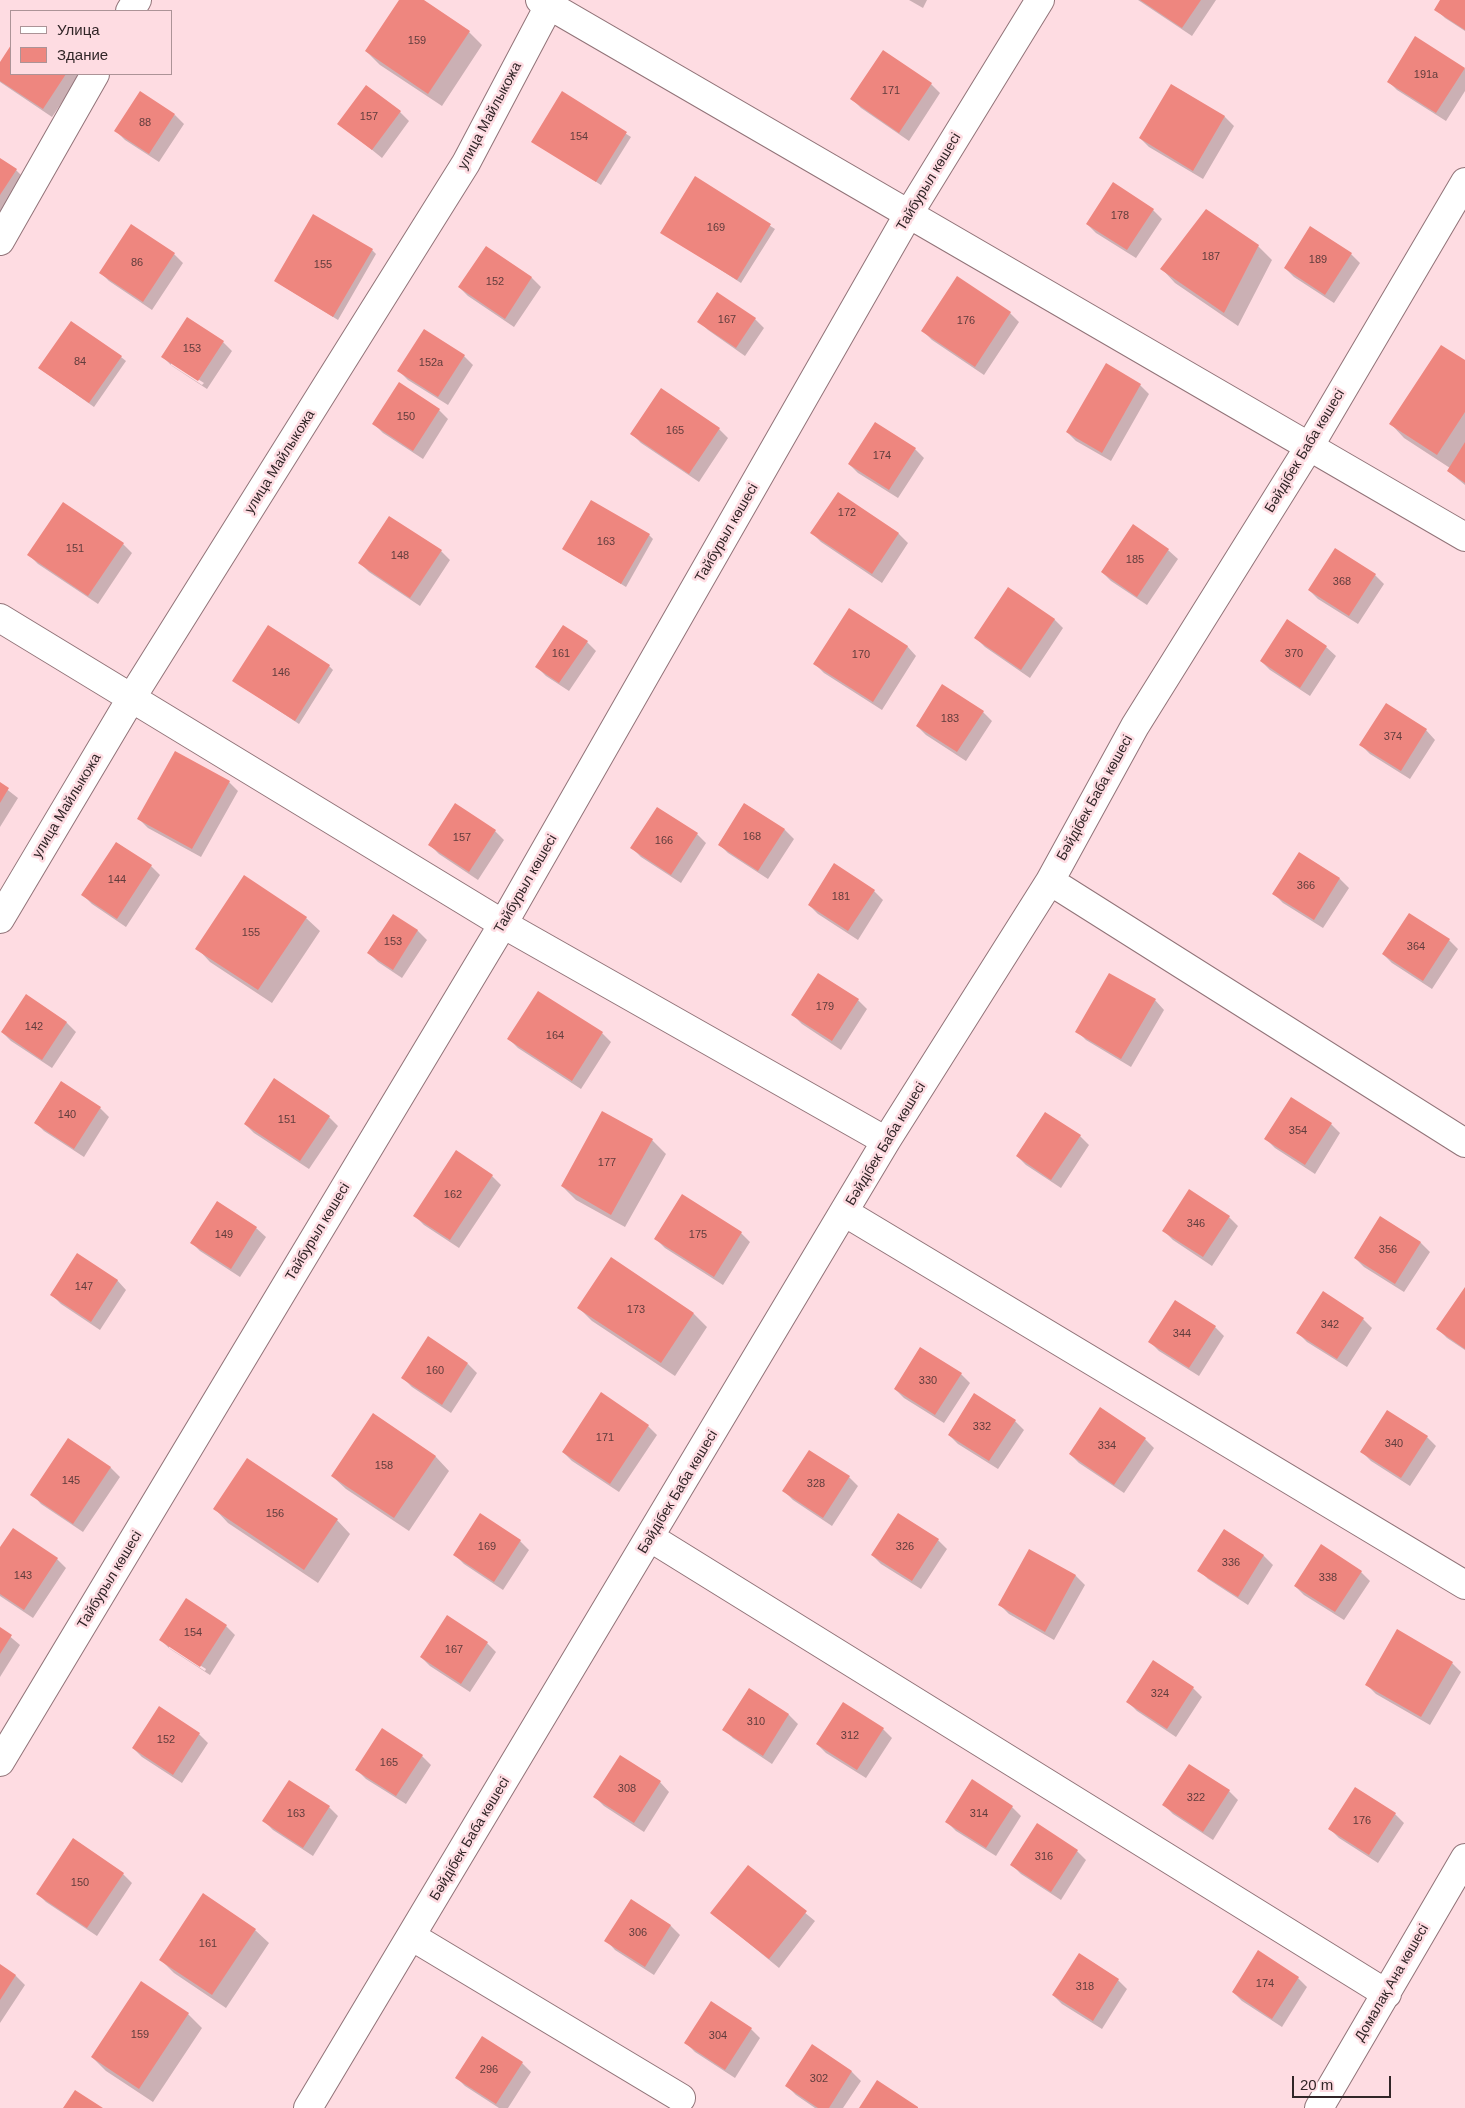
<!DOCTYPE html>
<html>
<head>
<meta charset="utf-8">
<style>
  body { margin:0 }
  #map { position:relative; width:1465px; height:2108px; overflow:hidden; background:#fedce2; font-family:Arial,sans-serif }
  canvas { display:block }
  .legend { position:absolute; left:10px; top:10px; width:162px; height:65px; box-sizing:border-box; background:#fedce2; border:1px solid #ac9397; margin:0; padding:6px 9px; list-style:none; font-size:15px; color:#312527 }
  .legend li { display:flex; align-items:center; gap:10px; height:25px }
  .legend b { width:25px; border:1px solid #ac9397 }
  .scale { position:absolute; left:1292px; top:2076px; width:99px; height:22px; box-sizing:border-box; border:2px solid #312527; border-top:0; padding-left:6px; font-size:15px; line-height:18px; white-space:nowrap; color:#312527; -webkit-text-stroke:4px #fedce2; paint-order:stroke }
</style>
</head>
<body>
<div id="map">
<canvas width="1465" height="2108"></canvas>
<ul class="legend">
<li><b style="height:6px;background:#fff"></b>Улица</li>
<li><b style="height:14px;background:#ee867f"></b>Здание</li>
</ul>
<div class="scale">20 m</div>
</div>
<script>
const c = document.querySelector('canvas').getContext('2d');
c.lineJoin = 'round';
function fillPath(path, color) { c.fillStyle = color; c.fill(path, 'evenodd'); }
const poly = rows => new Path2D(rows.map(r => 'M' + r).join(''));
function trace(path, color, width, dash) { c.strokeStyle = color; c.lineWidth = width; c.lineCap = dash ? 'butt' : 'round'; c.setLineDash(dash || []); c.stroke(path); }
function write(font, color, halo, rows, align = 'center') {
  c.font = font + ' Arial,sans-serif'; c.lineWidth = 5; c.setLineDash([]); c.textBaseline = 'middle'; c.strokeStyle = halo; c.fillStyle = color; for (const [text, x, y, turn = 0] of rows) {
    c.save(); c.translate(x, y); c.rotate((+turn || 0) * Math.PI / 180); c.textAlign = isNaN(turn) ? turn : align; if (halo) c.strokeText(text, 0, 0); c.fillText(text, 0, 0); c.restore();
  }
}
fillPath(poly([
  [401,0,421,0,469,32,482,45,442,106,380,65,366,51],
  [909,0,927,0,923,8],
  [1138,0,1216,0,1192,36],
  [1442,0,1465,0,1465,31,1445,18,1436,9],
  [1416,38,1465,69,1465,91,1446,121,1397,90,1388,81],
  [11,47,11,74,81,74,52,117,0,82,0,64],
  [931,84,940,93,909,141,861,108,852,99],
  [1172,85,1225,117,1234,126,1203,179,1149,147,1140,138],
  [563,93,631,137,601,185,533,141],
  [400,112,409,121,382,158,339,123],
  [175,115,184,124,159,162,125,140,116,131],
  [0,159,16,170,25,179,0,217],
  [695,178,775,229,741,283,662,232],
  [1153,210,1162,219,1136,258,1096,233,1087,224],
  [1258,246,1272,260,1238,326,1175,283,1162,269],
  [486,247,532,278,541,287,514,327,468,296,459,287],
  [372,250,376,254,338,320,275,281],
  [174,254,183,263,152,310,109,281,100,272],
  [1351,254,1360,263,1334,303,1294,277,1285,268],
  [1010,313,1019,322,984,375,932,340,923,331],
  [755,319,764,328,745,356,708,330,699,321],
  [425,331,464,356,473,365,448,405,408,380,399,371],
  [223,342,232,351,207,389,172,366,163,357],
  [171,362,204,383,202,385,171,365],
  [121,357,126,361,94,407,39,368],
  [1465,362,1465,485,1448,471,1450,468,1404,438,1391,424],
  [1106,365,1140,385,1149,394,1111,461,1076,441,1067,432],
  [439,410,448,419,423,459,383,433,374,424],
  [719,429,728,438,699,482,641,443,632,434],
  [915,449,924,458,898,498,858,473,849,464],
  [838,494,899,534,908,543,882,583,821,542,812,533],
  [1133,526,1168,550,1178,559,1147,605,1111,581,1102,572],
  [649,535,653,539,626,587,564,549],
  [123,544,132,553,98,604,38,564,29,555],
  [441,551,450,560,420,606,369,572,360,563],
  [1375,575,1384,584,1358,624,1318,599,1309,590],
  [1054,619,1063,628,1030,678,985,647,976,638],
  [1287,621,1326,647,1336,656,1310,696,1270,670,1261,661],
  [587,642,596,651,569,691,546,676,537,667],
  [907,646,916,656,882,710,824,673,815,664],
  [329,666,333,670,299,724,234,681],
  [983,712,992,721,966,761,926,735,917,726],
  [1426,730,1435,740,1410,779,1370,754,1361,745],
  [229,782,238,791,201,857,148,828,139,819],
  [0,784,18,798,0,827],
  [745,804,785,830,794,839,768,879,728,853,719,844],
  [495,831,504,840,478,880,439,854,430,845],
  [697,834,706,843,681,883,641,857,632,848],
  [117,843,151,866,160,875,126,927,92,904,83,895],
  [1300,854,1340,879,1349,888,1323,928,1283,903,1274,894],
  [874,891,883,900,858,940,818,914,809,905],
  [393,915,418,931,427,940,402,978,378,962,369,953],
  [306,918,320,931,272,1003,210,962,197,948],
  [1449,940,1458,949,1432,989,1392,963,1383,954],
  [26,996,67,1023,76,1032,52,1068,11,1041,2,1032],
  [858,1000,867,1009,841,1050,802,1024,793,1015],
  [1155,1000,1164,1010,1131,1067,1086,1040,1077,1031],
  [602,1033,611,1042,581,1089,518,1048,509,1039],
  [61,1082,100,1108,109,1117,84,1157,44,1131,35,1122],
  [1291,1099,1331,1124,1340,1133,1315,1174,1275,1148,1266,1139],
  [329,1117,338,1126,309,1169,254,1133,245,1124],
  [1080,1136,1089,1145,1061,1188,1026,1165,1017,1156],
  [652,1140,666,1154,625,1227,576,1200,562,1186],
  [492,1176,501,1185,459,1248,424,1225,415,1216],
  [217,1203,256,1228,266,1237,240,1277,200,1251,191,1242],
  [1229,1217,1238,1226,1212,1266,1173,1240,1164,1231],
  [1381,1218,1421,1243,1430,1252,1404,1292,1364,1267,1355,1258],
  [741,1233,750,1242,723,1285,665,1248,656,1239],
  [117,1280,126,1290,100,1330,61,1304,52,1295],
  [1465,1289,1465,1350,1447,1338,1438,1329],
  [1176,1302,1215,1327,1224,1336,1199,1376,1159,1351,1150,1342],
  [579,1308,694,1314,707,1327,675,1376,592,1321],
  [1363,1319,1372,1328,1347,1367,1307,1342,1298,1333],
  [468,1364,477,1373,451,1413,412,1387,403,1378],
  [961,1374,970,1383,944,1423,904,1398,895,1389],
  [373,1415,436,1457,449,1471,409,1531,346,1489,332,1476],
  [1015,1421,1024,1430,998,1469,958,1444,949,1435],
  [648,1426,657,1435,619,1492,572,1461,563,1452],
  [1427,1437,1436,1446,1410,1486,1371,1461,1362,1452],
  [1145,1439,1154,1448,1124,1493,1079,1463,1070,1454],
  [68,1440,111,1468,120,1477,83,1532,41,1504,32,1494],
  [849,1477,858,1486,832,1526,793,1500,784,1491],
  [215,1509,337,1520,350,1534,318,1583,228,1523],
  [13,1530,57,1559,66,1568,33,1618,0,1596,0,1550],
  [1224,1530,1264,1556,1273,1565,1248,1605,1208,1579,1199,1570],
  [938,1540,947,1549,921,1589,881,1564,872,1555],
  [520,1541,529,1550,503,1590,464,1564,455,1555],
  [1030,1551,1076,1576,1085,1585,1054,1640,1009,1614,1000,1605],
  [1361,1572,1370,1581,1344,1620,1304,1595,1295,1586],
  [226,1626,235,1635,210,1675,170,1649,161,1640],
  [169,1646,206,1669,205,1671,169,1648],
  [0,1628,20,1645,0,1677],
  [487,1643,496,1652,470,1692,430,1666,421,1657],
  [1452,1663,1461,1672,1430,1725,1376,1694,1367,1685],
  [1193,1688,1202,1697,1176,1737,1137,1711,1128,1702],
  [749,1689,789,1715,798,1724,772,1764,733,1738,724,1729],
  [883,1729,892,1738,866,1778,826,1753,817,1744],
  [199,1734,208,1743,182,1783,142,1757,133,1748],
  [422,1756,431,1765,406,1804,366,1779,357,1770],
  [620,1757,660,1782,669,1792,644,1832,604,1806,595,1797],
  [973,1781,1012,1807,1021,1816,996,1856,956,1831,947,1822],
  [1229,1791,1238,1800,1213,1840,1173,1814,1164,1805],
  [329,1807,338,1816,313,1856,273,1830,264,1821],
  [1395,1814,1404,1823,1378,1863,1339,1838,1330,1829],
  [1077,1851,1086,1860,1061,1900,1021,1874,1012,1865],
  [748,1866,815,1921,779,1968,712,1913],
  [123,1874,132,1883,97,1936,46,1902,37,1893],
  [631,1900,671,1926,680,1935,654,1975,615,1950,606,1940],
  [255,1930,269,1943,226,2008,174,1973,161,1960],
  [1079,1955,1118,1980,1127,1989,1102,2029,1062,2004,1053,1995],
  [0,1966,16,1976,25,1985,0,2023],
  [1298,1978,1307,1987,1282,2027,1242,2001,1233,1992],
  [188,2014,202,2028,153,2102,106,2071,92,2057],
  [751,2029,760,2038,735,2078,695,2052,686,2043],
  [812,2046,852,2072,861,2081,843,2108,815,2108,796,2095,787,2086],
  [522,2063,531,2072,508,2108,499,2108,465,2086,456,2077]
]), '#0003');
fillPath(poly([
  [399,0,424,0,470,31,428,94,365,51],
  [1140,0,1201,0,1182,28],
  [1440,0,1465,0,1465,30,1434,10],
  [1415,36,1465,68,1436,113,1387,82],
  [11,45,11,74,66,74,43,109,0,81,0,62],
  [883,50,932,83,899,133,850,99],
  [1171,84,1225,116,1193,171,1139,138],
  [366,85,401,111,372,150,337,124],
  [140,91,175,114,149,154,114,131],
  [562,91,627,132,596,182,531,142],
  [0,158,17,169,0,195],
  [695,176,771,224,737,280,660,233],
  [1113,182,1154,209,1127,250,1086,224],
  [1206,209,1259,245,1224,313,1160,269],
  [313,214,373,249,333,317,274,281],
  [131,224,175,253,143,302,99,273],
  [1310,226,1352,253,1325,295,1284,268],
  [486,246,532,277,505,319,458,287],
  [957,276,1011,312,975,367,921,331],
  [717,292,756,318,736,348,697,322],
  [187,317,224,341,198,381,161,357],
  [71,321,122,356,89,403,38,368],
  [424,329,465,355,438,397,397,371],
  [1441,345,1465,360,1465,412,1437,455,1389,424],
  [1106,363,1141,384,1102,453,1066,432],
  [399,382,440,409,413,451,372,424],
  [661,388,720,428,689,474,630,434],
  [875,422,916,448,889,490,848,464],
  [1465,442,1465,483,1447,471],
  [838,492,899,533,872,574,810,533],
  [591,500,650,534,621,584,562,549],
  [63,502,124,543,88,596,27,555],
  [389,516,442,550,410,598,358,563],
  [1133,524,1169,549,1137,597,1101,572],
  [1335,548,1376,574,1349,616,1308,590],
  [1008,587,1055,619,1021,670,974,638],
  [849,608,908,646,873,702,813,664],
  [1287,619,1327,646,1300,688,1260,661],
  [268,625,330,665,295,721,232,681],
  [563,625,588,641,559,683,535,667],
  [942,684,984,711,957,752,916,726],
  [1386,703,1427,729,1401,771,1359,745],
  [175,751,230,781,192,849,137,819],
  [0,782,9,788,0,803],
  [455,803,496,830,469,872,428,845],
  [744,803,785,829,758,871,718,845],
  [657,807,698,833,671,875,630,848],
  [116,842,152,865,117,919,81,895],
  [1299,852,1340,878,1314,920,1272,894],
  [834,863,875,890,848,931,808,905],
  [244,875,307,917,258,990,195,949],
  [1409,913,1450,939,1423,981,1382,954],
  [393,914,418,930,393,970,367,953],
  [818,973,859,999,832,1041,791,1015],
  [1109,973,1156,999,1121,1059,1075,1032],
  [538,991,603,1032,572,1081,507,1039],
  [26,994,67,1022,42,1060,1,1032],
  [274,1078,330,1116,300,1161,244,1124],
  [61,1081,101,1107,74,1149,34,1123],
  [1291,1097,1332,1123,1305,1165,1264,1139],
  [602,1111,653,1139,611,1215,561,1186],
  [1045,1112,1081,1135,1051,1180,1016,1156],
  [456,1150,493,1175,450,1240,413,1216],
  [1189,1189,1230,1216,1203,1257,1162,1231],
  [682,1194,742,1232,714,1277,654,1239],
  [217,1201,257,1227,231,1269,190,1243],
  [1380,1216,1421,1242,1395,1284,1354,1258],
  [77,1253,118,1280,91,1322,50,1295],
  [611,1257,694,1313,661,1363,577,1308],
  [1465,1287,1465,1349,1436,1329],
  [1323,1291,1364,1318,1337,1359,1296,1333],
  [1175,1300,1216,1326,1189,1368,1148,1342],
  [428,1336,468,1363,442,1405,401,1378],
  [920,1347,962,1373,935,1415,894,1389],
  [601,1392,649,1425,610,1484,562,1452],
  [974,1393,1016,1420,989,1461,948,1435],
  [1100,1407,1146,1438,1114,1485,1069,1454],
  [1387,1410,1428,1436,1401,1478,1360,1452],
  [373,1413,436,1456,394,1518,331,1476],
  [68,1438,111,1467,73,1524,30,1495],
  [809,1450,850,1476,823,1518,782,1491],
  [247,1458,338,1519,304,1570,213,1509],
  [480,1513,521,1540,494,1582,453,1555],
  [898,1513,939,1539,912,1581,871,1555],
  [13,1528,58,1558,24,1610,0,1594,0,1547],
  [1224,1529,1264,1555,1238,1597,1197,1571],
  [1321,1544,1362,1571,1335,1612,1294,1586],
  [1029,1549,1076,1575,1045,1632,998,1605],
  [186,1598,227,1625,200,1667,159,1640],
  [447,1615,488,1642,461,1684,420,1657],
  [0,1627,12,1635,0,1654],
  [1397,1629,1453,1662,1421,1717,1365,1685],
  [1153,1660,1194,1687,1167,1729,1126,1702],
  [749,1688,789,1714,763,1756,722,1730],
  [843,1702,884,1728,857,1770,816,1744],
  [159,1706,200,1733,173,1775,132,1748],
  [382,1728,423,1755,396,1796,355,1770],
  [620,1755,661,1781,634,1823,593,1797],
  [1189,1764,1230,1790,1203,1832,1162,1805],
  [972,1779,1013,1806,986,1848,945,1822],
  [289,1780,330,1806,303,1848,262,1821],
  [1355,1787,1396,1813,1369,1855,1328,1829],
  [1037,1823,1078,1850,1051,1892,1010,1865],
  [73,1838,124,1873,87,1928,36,1894],
  [748,1865,807,1911,769,1959,710,1913],
  [203,1893,256,1929,212,1995,159,1960],
  [631,1899,671,1925,645,1967,604,1941],
  [1258,1950,1299,1977,1272,2019,1232,1992],
  [1079,1953,1119,1979,1093,2021,1052,1995],
  [0,1964,16,1975,0,2000],
  [141,1981,189,2013,139,2089,91,2057],
  [711,2001,752,2028,725,2070,684,2043],
  [482,2036,523,2062,496,2104,455,2078],
  [812,2044,852,2071,829,2108,818,2108,785,2086],
  [877,2080,918,2107,918,2108,859,2108],
  [75,2090,103,2108,63,2108]
]), '#ee867f');
const minor = poly([
  [540,0,1465,537],
  [130,11,137,0],
  [0,241,95,74],
  [0,618,503,924,886,1141],
  [1050,881,1465,1143],
  [0,919,132,697,466,163,552,0],
  [844,1212,1465,1585],
  [651,1538,1387,1994],
  [0,1762,503,924,908,215,1040,0],
  [411,1936,681,2098],
  [308,2108,886,1141,1050,881,1135,726,1309,447,1465,182],
  [1319,2108,1465,1858]
]);
trace(minor, '#917378', 30);
trace(minor, '#fff', 28);
write('11px', '#603d3d', null, [
  ["159",417,41],
  ["191а",1426,75],
  ["171",891,91],
  ["157",369,117],
  ["88",145,123],
  ["154",579,137],
  ["178",1120,216],
  ["169",716,228],
  ["187",1211,257],
  ["189",1318,260],
  ["86",137,263],
  ["155",323,265],
  ["152",495,282],
  ["167",727,320],
  ["176",966,321],
  ["153",192,349],
  ["84",80,362],
  ["152а",431,363],
  ["150",406,417],
  ["165",675,431],
  ["174",882,456],
  ["172",847,513],
  ["163",606,542],
  ["151",75,549],
  ["148",400,556],
  ["185",1135,560],
  ["368",1342,582],
  ["161",561,654],
  ["370",1294,654],
  ["170",861,655],
  ["146",281,673],
  ["183",950,719],
  ["374",1393,737],
  ["168",752,837],
  ["157",462,838],
  ["166",664,841],
  ["144",117,880],
  ["366",1306,886],
  ["181",841,897],
  ["155",251,933],
  ["153",393,942],
  ["364",1416,947],
  ["179",825,1007],
  ["142",34,1027],
  ["164",555,1036],
  ["140",67,1115],
  ["151",287,1120],
  ["354",1298,1131],
  ["177",607,1163],
  ["162",453,1195],
  ["346",1196,1224],
  ["149",224,1235],
  ["175",698,1235],
  ["356",1388,1250],
  ["147",84,1287],
  ["173",636,1310],
  ["342",1330,1325],
  ["344",1182,1334],
  ["160",435,1371],
  ["330",928,1381],
  ["332",982,1427],
  ["171",605,1438],
  ["340",1394,1444],
  ["334",1107,1446],
  ["158",384,1466],
  ["145",71,1481],
  ["328",816,1484],
  ["156",275,1514],
  ["169",487,1547],
  ["326",905,1547],
  ["336",1231,1563],
  ["143",23,1576],
  ["338",1328,1578],
  ["154",193,1633],
  ["167",454,1650],
  ["324",1160,1694],
  ["310",756,1722],
  ["312",850,1736],
  ["152",166,1740],
  ["165",389,1763],
  ["308",627,1789],
  ["322",1196,1798],
  ["163",296,1814],
  ["314",979,1814],
  ["176",1362,1821],
  ["316",1044,1857],
  ["150",80,1883],
  ["306",638,1933],
  ["161",208,1944],
  ["174",1265,1984],
  ["318",1085,1987],
  ["159",140,2035],
  ["304",718,2036],
  ["296",489,2070],
  ["302",819,2079]
]);
write('14px', '#312527', '#fedce2', [
  ["улица Майлыкожа",490,116,-62],
  ["Тайбурыл көшесі",929,182,-59],
  ["Бәйдібек Баба көшесі",1305,451,-59],
  ["улица Майлыкожа",280,462,-58],
  ["Тайбурыл көшесі",727,533,-60],
  ["Бәйдібек Баба көшесі",1095,798,-61],
  ["улица Майлыкожа",67,806,-59],
  ["Тайбурыл көшесі",526,884,-60],
  ["Бәйдібек Баба көшесі",886,1144,-59],
  ["Тайбурыл көшесі",318,1232,-59],
  ["Бәйдібек Баба көшесі",678,1492,-59],
  ["Тайбурыл көшесі",110,1580,-59],
  ["Бәйдібек Баба көшесі",470,1839,-59],
  ["Домалақ Ана көшесі",1392,1983,-60]
]);
</script>
</body>
</html>
